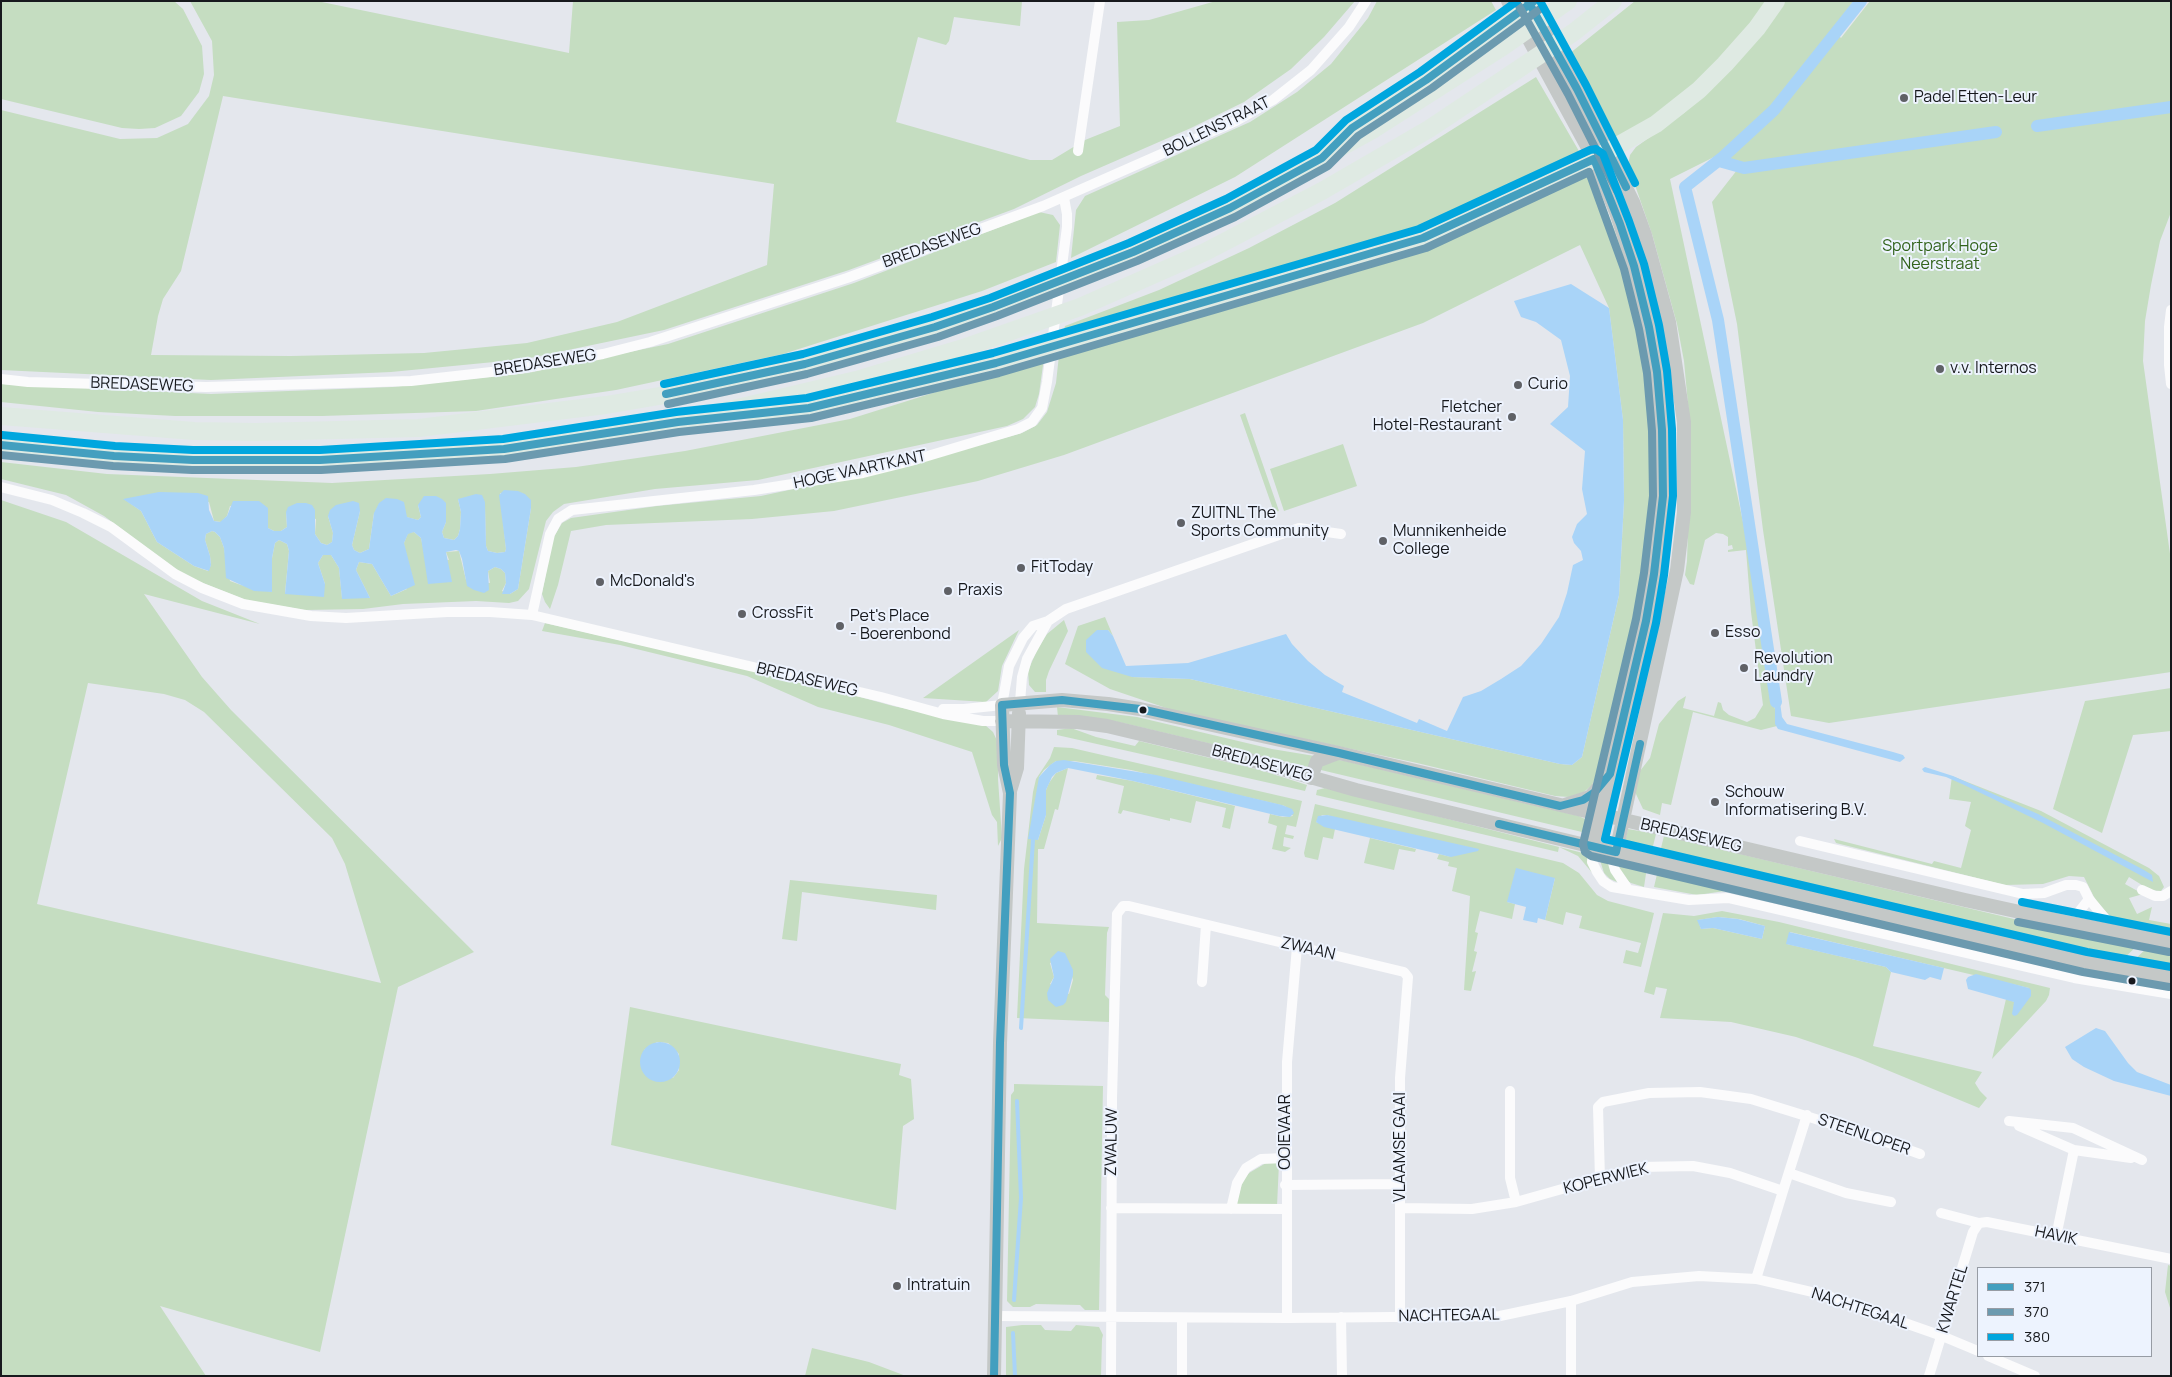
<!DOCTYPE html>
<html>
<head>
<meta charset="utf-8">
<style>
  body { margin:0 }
  #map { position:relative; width:2172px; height:1377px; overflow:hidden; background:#e4e7ed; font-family:Manrope,sans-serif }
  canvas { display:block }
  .frame { position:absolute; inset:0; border:2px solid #17191d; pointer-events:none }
  .legend { position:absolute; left:1977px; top:1267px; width:175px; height:90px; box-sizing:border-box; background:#edf3fe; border:1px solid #979ca4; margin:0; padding:6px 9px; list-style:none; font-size:15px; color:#17191d }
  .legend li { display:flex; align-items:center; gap:10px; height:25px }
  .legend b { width:25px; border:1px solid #979ca4 }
</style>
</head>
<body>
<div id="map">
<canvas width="2172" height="1377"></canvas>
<div class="frame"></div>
<ul class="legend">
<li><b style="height:6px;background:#439fbf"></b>371</li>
<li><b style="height:6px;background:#6c9aaf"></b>370</li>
<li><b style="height:6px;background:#00a6de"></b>380</li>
</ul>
</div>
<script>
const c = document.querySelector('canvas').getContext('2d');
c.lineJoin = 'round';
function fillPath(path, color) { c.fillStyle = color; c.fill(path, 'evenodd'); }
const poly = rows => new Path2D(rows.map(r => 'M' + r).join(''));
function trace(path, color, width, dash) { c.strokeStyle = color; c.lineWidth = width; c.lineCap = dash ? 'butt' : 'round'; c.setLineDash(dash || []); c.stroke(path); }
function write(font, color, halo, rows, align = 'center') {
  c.font = font + ' Manrope,sans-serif'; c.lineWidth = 4; c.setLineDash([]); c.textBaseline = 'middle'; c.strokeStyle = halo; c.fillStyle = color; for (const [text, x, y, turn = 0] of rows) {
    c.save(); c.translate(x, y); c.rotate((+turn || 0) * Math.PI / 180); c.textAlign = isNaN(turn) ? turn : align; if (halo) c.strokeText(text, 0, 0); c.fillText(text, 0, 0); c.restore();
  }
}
fillPath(poly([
  [1,1,174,1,183,9,202,46,204,74,199,92,181,116,155,128,139,129,122,128,1,99],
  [190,1,317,1,569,53,573,1,1022,1,1020,26,954,17,949,41,946,45,918,37,896,122,1030,160,1052,160,1085,140,1120,126,1117,22,1149,20,1216,1,1355,1,1324,37,1291,69,1244,102,1191,128,1081,176,1014,209,849,270,664,330,525,359,391,372,211,380,1,370,1,110,120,139,157,138,188,124,209,96,214,75,212,41],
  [223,96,774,184,767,265,617,322,527,343,424,353,291,356,151,355,158,316,163,299,181,271],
  [1377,1,1491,1,1496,10,1235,177,1071,258,1076,210,1085,196,1250,122,1297,92,1331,64,1368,18],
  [1635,1,1770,1,1742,39,1671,106,1611,142,1564,58],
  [1783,1,1854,1,1763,117,1722,153,1670,179,1749,550,1772,701,1781,725,1761,730,1693,712,1671,805,1662,803,1660,815,1643,809,1636,794,1636,787,1640,771,1650,758,1659,724,1678,701,1686,696,1683,708,1714,716,1718,702,1721,703,1723,710,1729,715,1747,722,1755,718,1763,705,1751,612,1746,550,1728,552,1728,550,1733,549,1732,545,1728,546,1728,537,1723,534,1716,533,1705,540,1694,585,1690,584,1685,575,1687,561,1691,437,1684,361,1677,324,1652,234,1628,165,1630,155,1636,147,1684,113,1708,91],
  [1870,1,2171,1,2171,212,2160,241,2151,285,2145,321,2143,361,2171,561,2171,672,1829,723,1791,716,1763,530,1737,324,1712,202,1741,165,1730,161,1726,158,1727,154,1768,121,1837,34,1841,38],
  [1536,77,1583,158,1417,235,1062,336,1065,326,1159,290,1249,248,1335,203],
  [1576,173,1590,175,1604,203,1625,258,1642,319,1653,403,1657,466,1649,547,1636,625,1597,775,1592,785,1584,792,1569,797,1555,796,1417,763,1178,712,1110,689,1065,664,1078,626,1105,617,1113,636,1108,630,1097,630,1132,677,1190,679,1560,764,1572,765,1582,757,1619,595,1624,501,1623,420,1609,308,1580,245,1423,323,1064,455,978,481,834,511,752,519,606,525,571,531,558,585,550,609,545,602,542,594,552,540,562,523,571,518,657,506,761,496,915,463,1022,433,1037,425,1047,412,1056,383,1059,355,1181,319,1365,268,1412,252,1436,243],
  [1039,212,1053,215,1060,225,1056,262,982,291,783,354,616,390,476,411,322,416,175,416,98,412,1,402,1,384,211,394,392,387,528,373,668,344,854,283],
  [1044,358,1039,394,1035,407,1023,419,1007,426,758,480,655,489,564,504,553,512,546,521,529,589,518,601,509,603,476,601,403,604,363,609,304,610,246,600,185,576,104,516,66,495,1,479,1,462,107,474,332,483,490,474,576,467,685,451,850,419],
  [500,493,531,508,518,589,510,594,502,591,506,583,505,573,501,569,495,567,488,571,490,583,466,580,459,551,446,552,449,560,425,556,421,538,414,532,408,533,404,543,407,589,391,596,372,564,359,562,356,570,370,598,342,598,339,568,331,555,323,555,318,563,325,584,285,593,289,551,287,544,279,540,275,543,272,558,272,592,241,585,230,581,224,548,220,537,215,532,212,531,206,534,205,540,210,556,211,565,208,571,194,566,157,542,141,511,124,499,209,502,214,521,221,522,227,516,230,506,268,508,268,528,274,531,281,531,287,527,286,512,316,519,315,534,321,543,327,545,332,542,333,533,328,516,360,511,352,545,354,550,360,553,369,549,374,513,406,517,418,520,421,517,418,505,446,503,446,522,442,532,444,538,454,540,458,536,460,529,461,512,458,499,485,509,486,546,488,551,497,553,505,552,506,549],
  [1245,413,1279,511,1274,512,1240,415],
  [1343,444,1357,486,1284,511,1270,469],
  [1,500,66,522,202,601,260,624,144,594,202,677,231,710,474,952,398,987,320,1352,160,1306,206,1376,1,1376],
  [88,683,164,694,185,700,204,712,332,838,345,864,381,983,37,904],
  [1064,620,1068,631,1049,671,1046,680,1046,692,1035,692,1029,685,1028,671,1037,650,1047,634],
  [545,623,820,686,893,706,985,725,993,732,999,745,998,779,1002,838,998,846,997,822,992,815,972,752,889,725,818,707,747,676,620,645,542,631],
  [1019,630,1002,666,998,691,986,702,923,698],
  [2171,688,2171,731,2133,735,2102,833,2053,809,2085,701],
  [1057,707,1137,717,1272,749,1345,761,1579,816,1589,821,1588,827,1584,832,1582,832,1123,723,1097,718,1058,717],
  [1071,728,1096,737,1135,746,1139,741,1260,770,1307,785,1305,791,1057,735,1057,730],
  [1054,747,1072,748,1302,801,1296,827,1287,825,1285,834,1294,836,1293,839,1284,837,1283,846,1291,848,1285,852,1272,849,1277,826,1268,823,1270,814,1283,817,1293,816,1285,806,1131,770,1074,761,1056,761,1044,770,1039,777,1038,840,1046,815,1046,790,1049,783,1056,773,1068,768,1058,810,1055,809,1044,849,1038,849,1037,923,1109,927,1107,933,1105,995,1109,999,1109,1022,1017,1018,1024,869,1033,792,1036,779,1050,758],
  [1066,958,1073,980,1069,994,1050,984,1054,977,1050,963],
  [1097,775,1133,781,1235,806,1230,829,1222,827,1226,808,1196,801,1191,823,1170,818,1170,821,1123,810,1121,814,1118,813,1124,786,1096,779],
  [1952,776,2041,811,2149,868,2159,876,2164,887,2161,891,2150,890,2129,877,2125,884,2143,894,2129,898,2137,914,2152,907,2149,920,2171,924,2171,936,2145,932,2110,916,2096,901,2084,877,2069,876,2043,884,2005,885,1836,843,1834,839,1932,864,1934,861,1961,868,1971,830,1965,826,1971,802,1949,799],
  [1325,788,1587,854,1599,881,1578,856,1559,847,1558,852,1316,795,1317,790],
  [1315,804,1563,863,1579,873,1597,895,1608,901,1654,913,1641,967,1623,963,1626,950,1638,953,1641,943,1579,928,1582,916,1566,912,1563,925,1545,920,1555,878,1507,902,1515,904,1512,919,1480,911,1475,932,1478,933,1474,951,1477,952,1472,972,1476,971,1471,991,1464,990,1470,896,1452,891,1457,868,1448,866,1449,862,1437,859,1439,854,1451,857,1327,815,1322,815,1316,822,1335,829,1333,839,1323,837,1318,860,1305,857,1304,853],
  [1628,829,1656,834,1651,854,1624,846],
  [1664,836,2035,924,2139,944,2120,962,2101,959,1659,856],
  [1370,838,1416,849,1415,852,1399,849,1394,870,1364,863],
  [1599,857,1610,860,1617,882,1610,879,1604,873],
  [1618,860,1647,867,1644,887,1631,883,1626,880,1617,867],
  [1658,870,1762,895,1725,891,1697,895,1654,887],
  [790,880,937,895,936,910,802,892,797,941,782,939],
  [1722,911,1779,922,2050,988,2049,995,2046,1001,1992,1059,2006,999,2015,1002,2029,988,1790,932,1787,944,1886,967,1891,972,1873,1046,1982,1072,1975,1083,1980,1091,1987,1098,1979,1108,1858,1058,1796,1037,1731,1022,1660,1018,1667,989,1656,987,1654,995,1644,992,1663,913,1694,916],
  [1718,917,1739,919,1765,926,1762,939,1713,928,1701,929,1698,920],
  [2149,946,2171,950,2171,971,2130,964],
  [630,1007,901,1064,899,1075,911,1079,914,1119,903,1126,896,1210,611,1145],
  [657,1042,668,1043,679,1054,679,1070,673,1078,644,1050],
  [1014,1084,1103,1086,1099,1310,1085,1310,1080,1305,1036,1304,1030,1307,1013,1307,1007,1301,1011,1095,1014,1091],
  [1266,1163,1279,1163,1277,1206,1236,1205,1243,1180,1249,1173],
  [2168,1265,2171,1266,2171,1311,2165,1292],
  [1022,1325,1041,1325,1045,1330,1071,1331,1076,1325,1099,1327,1103,1335,1102,1339,1101,1376,1006,1376,1006,1327],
  [812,1348,869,1362,906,1376,805,1376]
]), '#c5ddc1');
fillPath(poly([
  [1571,284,1609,308,1623,420,1624,501,1619,595,1582,757,1572,765,1560,764,1190,679,1132,677,1102,668,1086,652,1086,640,1097,630,1108,630,1113,636,1126,666,1188,663,1286,634,1292,644,1308,661,1325,675,1344,686,1342,692,1417,723,1419,719,1447,731,1463,697,1481,691,1501,679,1521,666,1541,644,1559,617,1567,593,1573,565,1583,560,1581,551,1574,543,1572,537,1577,524,1587,514,1582,489,1585,451,1550,424,1568,407,1570,376,1561,340,1536,322,1521,317,1514,301],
  [504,490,518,491,525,494,531,500,531,508,518,589,510,594,502,594,506,583,505,573,501,569,495,567,488,571,489,590,484,593,474,590,467,586,462,559,459,551,456,550,446,552,452,582,428,584,421,538,414,532,408,534,404,543,415,585,391,596,372,564,359,562,356,570,370,598,342,599,339,568,331,555,323,555,318,563,325,584,324,597,285,594,289,551,287,544,279,540,275,543,272,558,272,592,254,591,226,578,224,548,220,537,215,532,212,531,206,534,205,540,210,556,211,565,209,571,194,566,157,542,141,511,123,499,159,492,198,493,208,496,209,510,214,521,220,522,227,516,233,501,259,501,268,508,268,528,274,531,281,531,287,527,286,512,288,507,297,503,306,503,312,505,315,510,315,534,321,543,327,545,332,542,333,533,328,516,330,510,336,505,353,501,359,503,360,511,352,545,354,550,360,553,369,549,374,513,379,503,386,498,397,499,404,502,407,517,418,520,421,517,418,505,424,496,436,496,442,499,446,503,446,522,442,532,444,538,454,540,458,536,460,529,461,512,458,499,476,494,482,495,485,502,486,546,488,551,497,553,505,552,506,549,499,495],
  [1775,702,1780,702,1782,717,1787,724,1893,752,1903,755,1905,758,1900,762,1778,729,1775,724],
  [1064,760,1156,775,1282,805,1292,809,1294,813,1290,817,1279,816,1133,781,1068,768,1056,773,1052,777,1046,790,1046,815,1038,840,1028,839,1039,777,1050,765,1056,761],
  [1925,767,1953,776,2038,814,2144,870,2152,875,2153,882,2043,823,1962,784,1946,777,1924,772,1922,769],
  [1327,815,1332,816,1479,849,1478,851,1451,857,1439,854,1324,827,1316,822,1318,816],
  [1516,868,1555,878,1545,920,1538,918,1537,923,1523,920,1526,907,1507,902],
  [1718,917,1738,919,1765,926,1762,939,1713,928,1701,929,1697,920],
  [1789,932,1944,968,1941,980,1930,977,1925,980,1891,972,1886,967,1786,944],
  [1058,951,1065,953,1073,970,1073,975,1066,1002,1063,1005,1056,1007,1048,1000,1047,993,1054,977,1050,959],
  [1976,974,2029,988,2031,990,2031,996,2017,1015,2014,1016,2012,1014,2014,1002,1968,989,1966,980,1968,977],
  [2096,1028,2105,1031,2128,1063,2137,1072,2171,1085,2171,1096,2114,1081,2084,1067,2072,1059,2065,1047],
  '640 1062a20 20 0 1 1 40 0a20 20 0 1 1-40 0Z'
]), '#a9d4f8');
trace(poly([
  [1021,1028,1033,840],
  [1014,1300,1021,1198,1017,1101],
  [1013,1333,1015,1376]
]), '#a9d4f8', 4);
trace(poly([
  [2037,126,2171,107],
  [1719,161,1744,168,1996,132],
  [1776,702,1718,320,1685,187,1723,157,1774,110,1861,1]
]), '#a9d4f8', 12);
trace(poly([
  [1078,151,1100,1],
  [2171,310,2169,327,2169,365,2171,384],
  [1,379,28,382,206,387,411,381,518,369,603,354,650,342,847,278,1043,206,1236,121,1273,100,1311,70,1349,27,1366,1],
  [1,487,52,500,83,513,111,527,175,574,202,588,243,604,311,616,346,618,447,612,490,612,532,615,881,697,943,714,983,721,1002,721],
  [532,615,550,534,558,519,572,510,754,490,863,473,911,461,1018,429,1032,422,1042,408,1047,382,1067,227,1067,214,1064,198],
  [1020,702,1022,677,1027,659,1048,621],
  [943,709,964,709,1002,705,1009,666,1023,638,1033,626,1048,621,1066,609,1299,528,1341,534],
  [1800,841,2023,894,2044,893,2066,885,2076,885,2083,887,2089,899,2116,932],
  [1593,846,1592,862,1597,872,1603,881,1612,887,1689,900,1728,898,2074,978,2171,994],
  [1616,852,1613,863,1615,870,1628,889],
  [2142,890,2155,896,2163,896,2171,891],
  [2070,923,2089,899],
  [1202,982,1206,925],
  [1510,1091,1510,1178,1516,1202],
  [2009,1121,2073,1128,2142,1160],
  [2019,1126,2074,1150,2131,1158],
  [1789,1173,1846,1193,1891,1202],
  [1600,1179,1598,1107,1603,1102,1649,1093,1700,1092,1751,1099,1864,1134,1920,1154],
  [1285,1185,1400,1184],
  [1783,1191,1807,1115],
  [1111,1208,1285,1209],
  [1401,1208,1472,1209,1516,1202,1640,1167,1693,1166,1730,1173,1783,1191,1756,1279],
  [1231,1209,1237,1183,1246,1168,1261,1159,1286,1158],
  [1941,1213,1979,1223,1987,1222,2171,1259],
  [2056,1237,2074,1150],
  [1571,1301,1571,1376],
  [994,1316,1287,1318,1500,1316,1571,1301,1632,1282,1699,1276,1756,1279,1825,1295,1942,1336,1978,1351],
  [1341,1317,1342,1376],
  [1182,1318,1182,1376],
  [1287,1318,1287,1062,1297,947],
  [1988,1356,2035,1376],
  [1111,1376,1112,1098,1117,914,1123,906,1129,906,1404,972,1408,977,1400,1078,1400,1318],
  [1929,1376,1973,1232,1979,1223]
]), '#fbfbfc', 10);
trace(poly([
  [1508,1,1594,159,1616,212,1634,266,1649,327,1657,372,1662,430,1663,496,1654,574,1646,621,1593,846],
  [1528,1,1577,89,1633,202,1645,235,1669,322,1684,422,1684,512,1677,570,1616,852],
  [1002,721,1078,722,1107,726,1254,761,1356,790,1656,862,2085,962,2171,977],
  [1311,778,1317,761,1338,753],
  [1010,791,1017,768,1019,713],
  [1565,805,1590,797,1608,777],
  [994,1376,1000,1043,1010,793,1004,765,1002,705,1062,700,1108,704,1140,709,1339,753,1965,900,2070,923,2171,942]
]), '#c4c8c7', 14);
trace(poly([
  [1340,140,1352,128,1426,80,1534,1],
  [755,414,809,408,996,363,1311,272,1423,238,1592,160,1656,124,1699,90,1725,64,1757,28,1776,1],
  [1,416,194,431,256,432,419,428,606,405,677,393,805,364,935,327,993,307,1133,252,1230,208,1374,129,1504,46,1568,1],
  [1,445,114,456,193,460,320,460,504,449,678,422,856,380,966,347,1080,307,1205,252,1322,191,1429,129,1574,32,1613,1]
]), '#dfeae3', 18);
trace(poly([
  [1528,1,1577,89,1626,187],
  [666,394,805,364,935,327,993,307,1133,252,1230,208,1322,158,1352,128,1426,80,1534,1],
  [1,445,114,456,193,460,320,460,504,449,678,422,809,408,996,363,1423,238,1594,159,1620,224,1634,266,1649,327,1657,372,1662,430,1663,496,1654,574,1646,621,1610,774,1595,792,1583,800,1560,806,1339,753,1140,709,1062,700,1002,705,1004,765,1010,793,1000,1043,994,1376],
  [1499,824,1616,852,1640,744]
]), '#439fbf', 8);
trace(poly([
  [1519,6,1568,94,1617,191],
  [668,404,807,374,938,337,997,316,1137,261,1235,217,1328,166,1358,136,1432,88,1540,9],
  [1,455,113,466,192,470,321,470,505,459,679,432,811,418,999,373,1426,248,1589,172,1624,269,1639,329,1647,373,1652,431,1653,496,1644,573,1636,619,1583,844,1585,852,1591,856,2083,972,2169,987],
  [2018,922,2169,952]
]), '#6c9aaf', 8);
trace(poly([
  [1540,1,1586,85,1635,183],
  [664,384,803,354,932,317,990,298,1129,243,1226,199,1316,150,1346,120,1420,72,1517,1],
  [2,435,115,446,193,450,320,450,503,439,676,412,807,398,993,353,1419,229,1590,150,1596,149,1603,154,1629,221,1644,264,1659,325,1667,371,1672,429,1673,496,1664,575,1656,623,1605,839,2087,952,2171,967],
  [2022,902,2171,932]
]), '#00a6de', 8);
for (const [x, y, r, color] of [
  [1904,98,5,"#5f6166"],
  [1940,369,5,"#5f6166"],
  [1518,385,5,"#5f6166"],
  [1512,417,5,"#5f6166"],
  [1181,523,5,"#5f6166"],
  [1383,541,5,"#5f6166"],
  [1021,568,5,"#5f6166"],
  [600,582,5,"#5f6166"],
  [948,591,5,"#5f6166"],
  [742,614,5,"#5f6166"],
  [840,626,5,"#5f6166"],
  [1715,633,5,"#5f6166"],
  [1744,668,5,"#5f6166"],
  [1143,710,4.5,"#17191d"],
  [1715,802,5,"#5f6166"],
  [2132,981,4.5,"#17191d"],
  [897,1286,5,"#5f6166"]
]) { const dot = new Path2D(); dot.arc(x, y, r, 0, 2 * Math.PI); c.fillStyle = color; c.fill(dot); trace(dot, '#edf3fe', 2); }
write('16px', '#17191d', '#edf3fe', [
  ["Padel Etten-Leur",1914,98],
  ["v.v. Internos",1950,369],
  ["Curio",1528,385],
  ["Fletcher",1502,408,"right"],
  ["Hotel-Restaurant",1502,426,"right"],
  ["ZUITNL The",1191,514],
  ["Sports Community",1191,532],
  ["Munnikenheide",1393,532],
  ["College",1393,550],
  ["FitToday",1031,568],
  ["McDonald's",610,582],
  ["Praxis",958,591],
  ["CrossFit",752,614],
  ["Pet's Place",850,617],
  ["- Boerenbond",850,635],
  ["Esso",1725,633],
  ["Revolution",1754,659],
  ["Laundry",1754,677],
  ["Schouw",1725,793],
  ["Informatisering B.V.",1725,811],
  ["Intratuin",907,1286]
], 'left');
write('16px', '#17191d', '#edf3fe', [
  ["BOLLENSTRAAT",1217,127,-26],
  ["BREDASEWEG",932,246,-20],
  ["BREDASEWEG",545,363,-9],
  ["BREDASEWEG",142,385,2],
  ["HOGE VAARTKANT",860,470,-12],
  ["BREDASEWEG",807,680,13],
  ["BREDASEWEG",1262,764,15],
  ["BREDASEWEG",1691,836,13],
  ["ZWAAN",1308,949,13],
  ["OOIEVAAR",1286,1132,-90],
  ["STEENLOPER",1864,1135,19],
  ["ZWALUW",1112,1142,-89],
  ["VLAAMSE GAAI",1401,1147,-90],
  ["KOPERWIEK",1606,1179,-14],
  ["HAVIK",2056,1236,12],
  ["KWARTEL",1953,1299,-73],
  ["NACHTEGAAL",1860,1309,18],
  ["NACHTEGAAL",1449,1316,-1]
]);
write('16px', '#32631b', '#edf3fe', [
  ["Sportpark Hoge",1940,247],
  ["Neerstraat",1940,265]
]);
</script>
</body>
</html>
